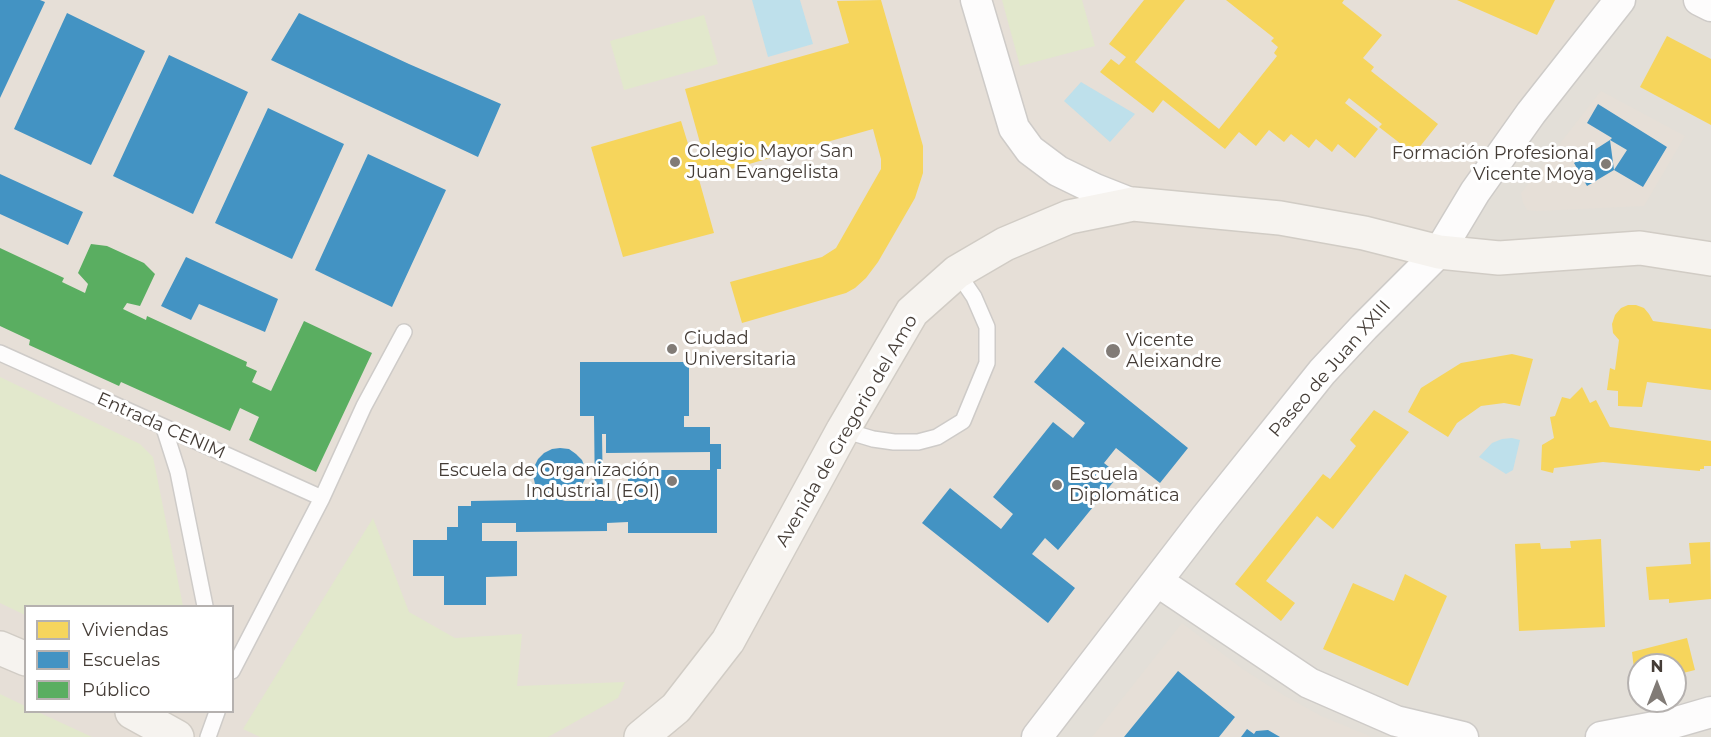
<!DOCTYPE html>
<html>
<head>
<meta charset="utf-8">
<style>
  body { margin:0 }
  #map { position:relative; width:1711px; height:737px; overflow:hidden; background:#f0eeeb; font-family:Montserrat,sans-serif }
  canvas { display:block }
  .legend { position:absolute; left:24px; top:605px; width:210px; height:108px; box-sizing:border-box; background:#fff; border:2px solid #b5b1af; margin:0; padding:8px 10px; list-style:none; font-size:18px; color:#453d37 }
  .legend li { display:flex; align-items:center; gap:12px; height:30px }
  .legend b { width:30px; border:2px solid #b5b1af }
  .north { position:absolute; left:1627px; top:653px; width:60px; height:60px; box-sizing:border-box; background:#fff; border:2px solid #b5b1af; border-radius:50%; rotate:0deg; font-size:16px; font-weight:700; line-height:24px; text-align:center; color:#453d37 }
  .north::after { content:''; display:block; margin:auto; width:21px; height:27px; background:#817b76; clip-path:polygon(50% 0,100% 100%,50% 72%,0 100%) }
</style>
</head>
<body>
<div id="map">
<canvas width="1711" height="737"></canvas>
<ul class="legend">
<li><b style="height:16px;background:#f6d55c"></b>Viviendas</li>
<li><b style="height:16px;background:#4393c3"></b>Escuelas</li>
<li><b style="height:16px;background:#5aae61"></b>Público</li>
</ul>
<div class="north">N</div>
</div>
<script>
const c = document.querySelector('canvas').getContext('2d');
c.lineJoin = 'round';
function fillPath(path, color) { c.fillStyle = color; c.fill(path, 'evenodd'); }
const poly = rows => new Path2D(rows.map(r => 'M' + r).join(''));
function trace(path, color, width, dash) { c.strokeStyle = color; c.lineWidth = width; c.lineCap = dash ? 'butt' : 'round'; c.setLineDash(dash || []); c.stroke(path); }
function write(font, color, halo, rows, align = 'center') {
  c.font = font + ' Montserrat,sans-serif'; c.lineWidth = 6; c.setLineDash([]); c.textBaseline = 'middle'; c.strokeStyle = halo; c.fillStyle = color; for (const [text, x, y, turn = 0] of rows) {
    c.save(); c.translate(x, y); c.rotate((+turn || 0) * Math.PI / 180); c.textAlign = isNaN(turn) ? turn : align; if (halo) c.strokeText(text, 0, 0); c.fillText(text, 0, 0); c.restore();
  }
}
fillPath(poly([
  [1620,0,1711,0,1711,737,1037,737],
  [1639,665,1675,665,1675,701,1639,701]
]), '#e3dfd8');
fillPath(poly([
  [0,0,1620,0,1037,737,0,737],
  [26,606,232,606,232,712,26,712],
  [1601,91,1685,136,1644,206,1537,211,1527,210,1523,203,1521,193],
  [1182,623,1244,670,1285,696,1321,716,1372,737,1092,737]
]), '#e6dfd7');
fillPath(poly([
  [1002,0,1082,0,1095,46,1020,66],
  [704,15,718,64,624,90,610,41],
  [0,377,140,444,153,457,183,606,26,606,25,615,0,603],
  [373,518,409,612,455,638,522,634,517,686,625,682,618,698,548,737,260,737,243,729],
  [0,694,25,706,26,712,38,712,92,737,0,737]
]), '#e2e8cc');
fillPath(poly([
  [752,0,800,0,813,44,768,57],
  [1081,82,1135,114,1110,142,1064,101],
  [1512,438,1520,440,1513,470,1506,474,1479,457,1492,443,1502,439]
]), '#bee0eb');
fillPath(poly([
  [881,0,923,146,923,173,915,198,878,262,866,278,855,288,846,293,742,323,730,282,822,257,836,248,881,169,881,159,873,129,710,175,709,172,698,176,714,233,623,257,591,147,681,121,693,160,704,157,685,89,849,43,837,1],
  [1144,0,1185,0,1135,62,1219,129,1277,56,1274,53,1278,47,1271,41,1274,38,1226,0,1344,0,1342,3,1382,35,1363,58,1374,67,1371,71,1438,124,1414,154,1379,127,1382,124,1349,98,1345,103,1378,129,1355,158,1338,144,1332,152,1316,139,1309,148,1291,134,1284,142,1269,130,1256,146,1239,132,1225,149,1163,100,1153,113,1100,72,1111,59,1119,65,1126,57,1109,44],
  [1457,0,1555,0,1537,35],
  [1667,36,1711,59,1711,125,1640,87],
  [1628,305,1636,305,1644,308,1649,314,1653,321,1711,329,1711,390,1647,382,1642,407,1618,406,1618,391,1607,390,1610,368,1615,370,1619,340,1613,333,1612,324,1615,315,1621,308],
  [1512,354,1533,359,1520,406,1504,403,1481,406,1457,423,1448,437,1408,412,1421,388,1461,363],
  [1582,387,1590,403,1596,400,1610,427,1711,441,1711,466,1704,466,1704,469,1700,469,1700,471,1603,462,1554,468,1553,473,1541,470,1542,445,1554,438,1550,417,1555,416,1562,397,1570,399],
  [1374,410,1409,432,1333,529,1317,516,1266,581,1295,603,1281,621,1235,584,1323,474,1330,479,1346,459,1356,446,1350,440],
  [1601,539,1605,627,1519,631,1515,544,1540,543,1541,549,1571,548,1570,541],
  [1710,542,1711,599,1669,603,1669,599,1649,600,1646,567,1691,564,1689,543],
  [1405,574,1447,596,1408,686,1323,649,1353,583,1394,601],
  [1687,638,1695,670,1675,675,1675,665,1639,665,1639,684,1636,685,1632,652]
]), '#f6d55c');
fillPath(poly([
  [0,0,40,0,45,2,0,98],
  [67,13,145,51,91,165,14,129],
  [299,13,409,64,501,104,478,157,271,60],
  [169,55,248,92,193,214,113,176],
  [1598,104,1667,147,1643,187,1614,170,1627,150,1610,140,1612,138,1587,123],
  [268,108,344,144,292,259,215,223],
  [1610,140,1614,170,1587,186,1574,163],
  [368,154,446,190,392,307,315,270],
  [0,174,83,212,68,245,0,214],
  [186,257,278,299,265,332,199,304,191,320,161,306],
  [1063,347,1188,448,1160,483,1116,448,1104,463,1119,475,1058,550,1045,538,1032,554,1075,588,1048,623,922,523,950,488,1001,529,1013,514,993,497,1053,422,1073,438,1085,423,1034,382],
  [580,362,689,362,689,416,684,416,684,427,710,427,710,444,721,444,721,469,717,469,717,533,628,533,628,522,607,523,607,531,516,532,516,523,482,523,482,541,517,541,517,576,486,577,486,605,444,605,444,576,413,576,413,540,447,540,447,527,458,527,458,506,471,506,471,501,528,500,528,487,535,484,533,475,534,467,538,459,544,453,552,449,560,448,569,449,576,454,582,460,585,468,586,477,578,493,571,498,562,501,595,501,594,416,580,416],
  [602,434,606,434,606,453,710,452,710,470,628,470,628,501,603,501],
  [1178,671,1235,717,1219,737,1124,737],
  [1247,729,1254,734,1256,731,1268,730,1280,737,1241,737]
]), '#4393c3');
fillPath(poly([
  [91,244,107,246,144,263,155,274,140,306,127,303,123,309,146,320,147,316,247,362,246,366,257,371,252,382,271,391,304,321,372,353,316,472,249,440,259,417,240,408,230,431,121,382,119,386,29,345,30,340,0,326,0,248,64,278,62,282,85,293,88,284,78,273]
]), '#5aae61');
const lane = poly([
  [0,353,322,498],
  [164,428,178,472,205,606],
  [843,430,873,439,894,442,918,442,937,437,963,421,987,363,987,327,974,297,957,272],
  [232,671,322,498,364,406,404,332],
  [208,737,217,712]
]);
const street = poly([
  [976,0,1014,128,1030,150,1058,171,1095,189,1133,204],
  [1699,0,1711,6],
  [1157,581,1309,683,1396,721,1463,737],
  [1037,737,1206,517,1322,372,1364,327,1439,252,1475,192,1531,113,1620,0],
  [1601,737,1670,724,1711,712]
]);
const secondary = poly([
  [0,648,26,659],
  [132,712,177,737],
  [641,737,676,708,728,641,843,430,912,312,957,272,1005,244,1069,217,1133,204,1280,218,1364,233,1439,252,1499,258,1640,248,1711,259]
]);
trace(lane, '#cecbc8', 18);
trace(street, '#cecbc8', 33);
trace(secondary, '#d1ccc5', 36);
trace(lane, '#fdfcfc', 15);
trace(street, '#fdfcfc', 30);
trace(secondary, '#f6f3ef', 33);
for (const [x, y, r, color] of [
  [675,162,6,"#817b76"],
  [1606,164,6,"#817b76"],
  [672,349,6,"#817b76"],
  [1113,351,8,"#817b76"],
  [672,481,6,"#817b76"],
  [1057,485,6,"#817b76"]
]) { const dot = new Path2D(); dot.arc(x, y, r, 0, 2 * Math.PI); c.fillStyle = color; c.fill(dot); trace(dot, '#fff', 2); }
write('18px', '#453d37', '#fff', [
  ["Colegio Mayor San",687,152],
  ["Juan Evangelista",687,173],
  ["Formación Profesional",1594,154,"right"],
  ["Vicente Moya",1594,175,"right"],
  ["Ciudad",684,339],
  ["Universitaria",684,360],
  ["Vicente",1126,341],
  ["Aleixandre",1126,362],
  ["Escuela de Organización",660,471,"right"],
  ["Industrial (EOI)",660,492,"right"],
  ["Escuela",1069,475],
  ["Diplomática",1069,496]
], 'left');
write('18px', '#453d37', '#fff', [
  ["Paseo de Juan XXIII",1330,369,-49],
  ["Entrada CENIM",161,426,24],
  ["Avenida de Gregorio del Amo",847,431,-60]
]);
</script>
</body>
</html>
